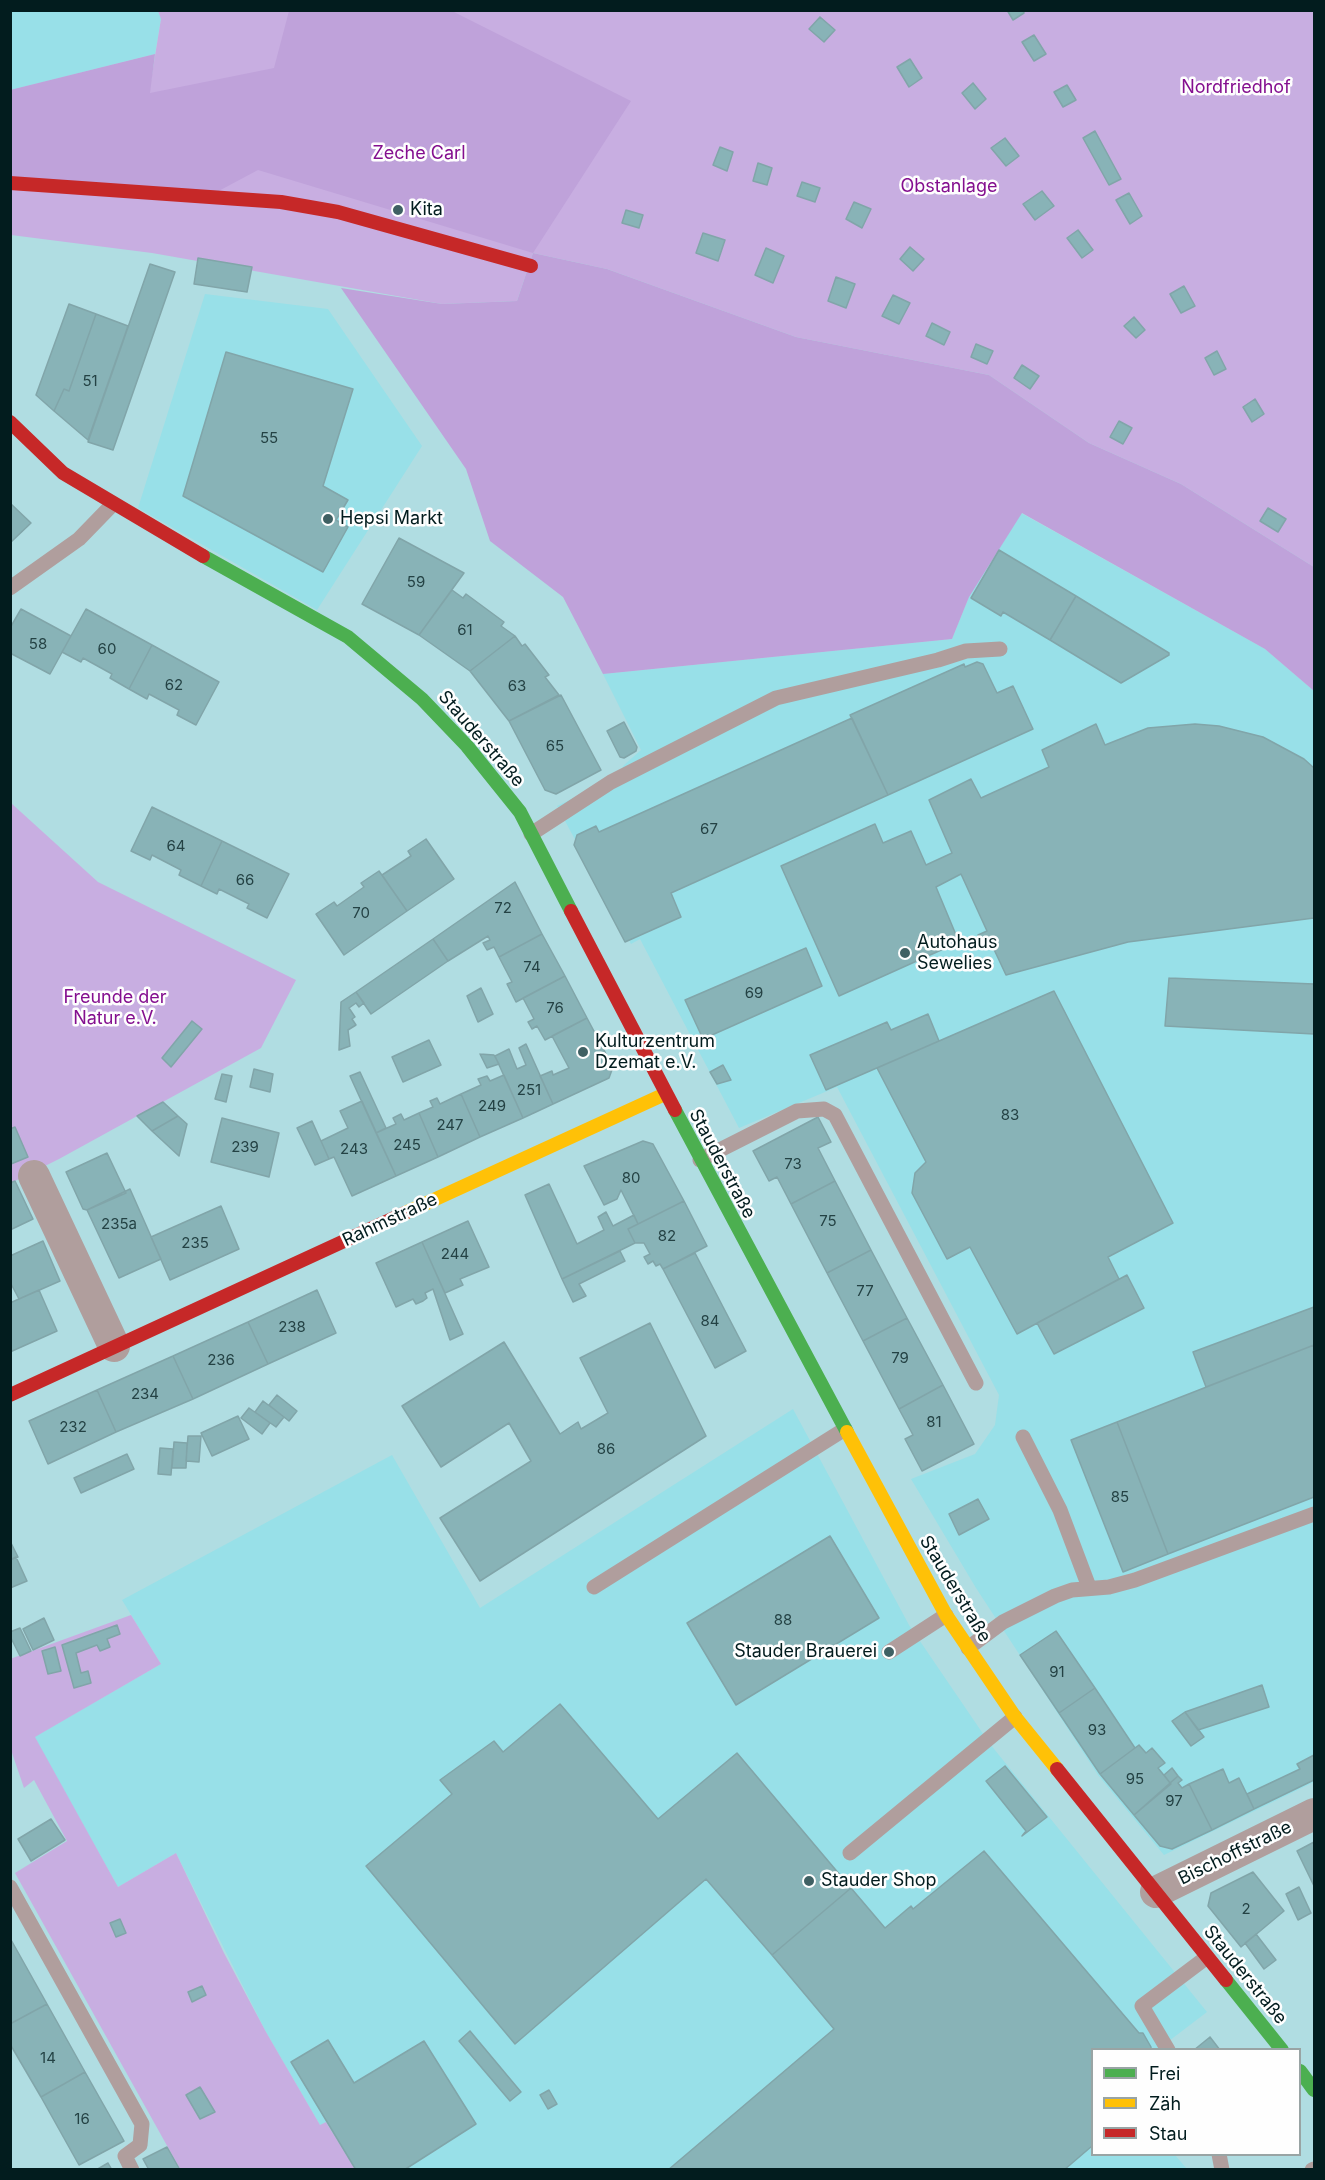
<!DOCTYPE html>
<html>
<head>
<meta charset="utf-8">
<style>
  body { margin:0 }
  #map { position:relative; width:1325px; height:2180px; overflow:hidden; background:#b0dde2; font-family:Inter,sans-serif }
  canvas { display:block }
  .frame { position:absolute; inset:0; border:12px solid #021c1e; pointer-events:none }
  .legend { position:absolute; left:1091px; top:2048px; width:210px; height:108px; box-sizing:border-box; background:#fefefe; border:2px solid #99a4a4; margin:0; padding:8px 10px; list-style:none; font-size:18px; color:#021c1e }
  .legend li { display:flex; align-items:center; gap:12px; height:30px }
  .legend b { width:30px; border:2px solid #99a4a4 }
</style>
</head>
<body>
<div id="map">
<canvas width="1325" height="2180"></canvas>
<div class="frame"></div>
<ul class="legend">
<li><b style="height:8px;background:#4caf50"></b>Frei</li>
<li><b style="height:8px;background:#ffc107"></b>Zäh</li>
<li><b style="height:8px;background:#c62828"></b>Stau</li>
</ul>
</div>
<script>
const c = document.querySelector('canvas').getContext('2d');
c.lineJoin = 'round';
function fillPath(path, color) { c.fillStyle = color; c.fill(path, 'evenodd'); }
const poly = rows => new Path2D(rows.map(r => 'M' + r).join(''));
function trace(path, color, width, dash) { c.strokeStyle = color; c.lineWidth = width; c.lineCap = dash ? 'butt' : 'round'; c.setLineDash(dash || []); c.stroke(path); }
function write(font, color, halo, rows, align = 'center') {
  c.font = font + ' Inter,sans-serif'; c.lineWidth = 5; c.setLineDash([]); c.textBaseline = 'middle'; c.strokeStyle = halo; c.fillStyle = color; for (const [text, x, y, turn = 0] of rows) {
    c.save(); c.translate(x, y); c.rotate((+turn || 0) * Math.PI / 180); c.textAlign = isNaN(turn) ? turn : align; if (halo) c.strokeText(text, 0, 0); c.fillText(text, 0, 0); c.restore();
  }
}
fillPath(poly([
  [11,11,158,11,161,19,155,54,11,90],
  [205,294,328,309,422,446,317,610,138,508],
  [1021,513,1265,649,1314,691,1314,1782,1164,1855,1098,1775,976,1588,911,1479,975,1454,995,1425,999,1395,837,1087,739,1128,640,939,631,944,557,806,617,777,624,765,641,750,603,674,952,639,969,597],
  [793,1409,909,1625,990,1744,1207,2012,1165,2044,1165,2049,1092,2050,1092,2154,1175,2155,1187,2169,355,2169,326,2122,320,2125,266,2032,176,1853,118,1887,34,1737,161,1664,122,1600,392,1455,480,1608]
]), '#98e0e8');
fillPath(poly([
  [158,11,1314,11,1314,567,1181,484,1089,443,989,375,796,337,607,269,533,253,517,301,442,304,152,253,11,235,11,182,149,93,161,19],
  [11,803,98,882,296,980,261,1048,59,1159,11,1183],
  [131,1615,161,1664,35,1737,118,1887,176,1853,224,1953,266,2032,320,2125,326,2122,355,2169,180,2169,15,1873,67,1841,34,1780,24,1788,11,1750,10,1659]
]), '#c8aee1');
fillPath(poly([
  [289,11,452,11,631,101,533,253,607,269,796,337,989,375,1089,443,1181,484,1314,567,1314,691,1265,649,1022,513,969,597,952,639,603,674,563,597,490,541,466,469,341,288,442,304,517,301,533,253,258,170,213,194,11,182,10,90,155,54,150,93,274,68]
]), '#bfa2da');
const building = poly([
  [1007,10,1023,10,1024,13,1013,20,1007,10],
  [820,17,835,30,824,42,809,29,820,17],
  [1034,35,1046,54,1034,61,1022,42,1034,35],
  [910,59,922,78,909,87,897,67,910,59],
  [973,83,986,99,975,109,962,93,973,83],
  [1067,85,1076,100,1063,107,1054,92,1067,85],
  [1095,131,1121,179,1109,185,1083,138,1095,131],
  [1005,138,1019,156,1006,166,991,148,1005,138],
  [720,147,733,152,727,171,713,165,720,147],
  [758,163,772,168,767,185,753,181,758,163],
  [802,182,820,188,815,202,797,196,802,182],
  [1042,191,1054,206,1035,220,1023,204,1042,191],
  [1129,193,1142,216,1130,224,1116,200,1129,193],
  [854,202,871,209,862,228,846,219,854,202],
  [626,210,643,215,639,228,622,223,626,210],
  [1078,230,1093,250,1082,258,1067,238,1078,230],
  [703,233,725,240,718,261,696,253,703,233],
  [910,247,924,259,913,271,900,259,910,247],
  [766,248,784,256,773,283,755,275,766,248],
  [198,258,252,267,247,292,194,284,198,258],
  [150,264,175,272,113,450,88,442,150,264],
  [836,277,855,284,846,308,828,301,836,277],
  [1184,286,1195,306,1181,313,1170,294,1184,286],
  [893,295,910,303,899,324,882,316,893,295],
  [69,304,96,314,69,391,64,389,54,411,36,395,69,304],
  [96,314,128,326,88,440,54,411,64,389,69,391,96,314],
  [1134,317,1145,330,1136,338,1124,326,1134,317],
  [932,323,950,332,944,345,926,336,932,323],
  [976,344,993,351,987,364,971,357,976,344],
  [1217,351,1226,369,1214,375,1205,358,1217,351],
  [226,352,353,389,323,486,348,500,336,520,348,527,323,572,183,496,226,352],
  [1022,365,1039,376,1030,389,1014,378,1022,365],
  [1255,399,1264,414,1252,422,1243,407,1255,399],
  [1119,421,1132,428,1123,444,1110,437,1119,421],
  [10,503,31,523,10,543,10,503],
  [1268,508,1286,519,1278,532,1260,521,1268,508],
  [399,538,464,573,419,635,362,604,399,538],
  [999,550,1076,596,1050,640,1003,612,1001,616,971,598,999,550],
  [452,590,463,598,466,594,504,622,501,626,515,636,470,671,419,635,452,590],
  [1076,596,1169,653,1169,655,1121,683,1050,640,1076,596],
  [21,609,71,636,50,674,10,653,10,628,21,609],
  [86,609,152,645,129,689,110,678,112,674,83,658,81,662,62,652,86,609],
  [515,636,522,646,525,644,549,675,545,677,559,695,509,721,470,671,515,636],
  [152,645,219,682,196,725,177,715,179,710,149,694,147,699,129,689,152,645],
  [977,662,983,664,997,693,1013,686,1033,729,888,795,850,715,964,664,965,667,977,662],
  [561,695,601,770,556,794,545,790,509,721,561,695],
  [852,718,888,795,671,893,681,917,625,942,574,845,577,835,596,826,599,832,852,718],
  [624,722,637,747,636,751,624,758,620,757,607,731,624,722],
  [1096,724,1105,745,1148,728,1195,724,1219,726,1263,737,1304,759,1314,768,1314,918,1128,942,1006,975,991,943,984,946,978,935,987,931,961,874,936,887,959,942,839,996,781,866,875,824,883,843,911,831,926,865,952,853,929,800,971,779,981,798,1049,767,1042,750,1096,724],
  [152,807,222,841,201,886,179,875,181,870,152,855,150,860,131,851,152,807],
  [426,839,454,879,407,911,382,875,411,856,408,851,426,839],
  [222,841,289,874,267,918,247,908,249,904,219,889,217,894,201,886,222,841],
  [379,871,407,911,344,955,316,914,334,902,337,906,364,887,361,883,379,871],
  [515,882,542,934,499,957,494,947,487,950,483,943,490,940,488,936,448,961,433,939,515,882],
  [542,934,565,976,516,1002,507,984,512,982,499,957,542,934],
  [433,939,448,961,371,1014,356,992,433,939],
  [806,948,822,986,703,1039,685,1000,806,948],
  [565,976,587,1018,545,1040,537,1026,532,1029,528,1022,534,1019,523,998,565,976],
  [1169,978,1314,984,1314,1034,1165,1026,1169,978],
  [481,988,493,1014,478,1022,467,996,481,988],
  [1054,991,1173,1223,1108,1257,1119,1279,1017,1334,970,1247,947,1259,912,1193,915,1173,926,1162,877,1068,1054,991],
  [356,992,364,1003,359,1007,356,1003,349,1008,355,1017,352,1019,356,1025,348,1030,350,1046,339,1050,341,1002,356,992],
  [928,1014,939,1041,826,1090,810,1055,887,1022,891,1030,928,1014],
  [587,1018,613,1067,609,1078,553,1104,540,1076,552,1071,553,1075,569,1068,552,1036,587,1018],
  [192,1021,202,1029,171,1067,162,1058,192,1021],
  [429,1040,441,1065,403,1082,392,1057,429,1040],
  [526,1044,553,1104,523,1118,495,1056,509,1049,517,1069,526,1065,519,1048,526,1044],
  [480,1054,494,1055,499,1064,487,1068,480,1054],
  [723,1065,731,1080,717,1084,710,1072,723,1065],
  [254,1069,273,1074,270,1092,250,1087,254,1069],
  [360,1072,386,1128,376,1133,350,1076,360,1072],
  [222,1074,232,1076,226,1102,215,1099,222,1074],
  [504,1075,523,1118,480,1137,461,1094,481,1085,478,1079,487,1076,490,1081,504,1075],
  [461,1094,480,1137,438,1157,419,1113,433,1107,430,1101,437,1098,440,1104,461,1094],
  [362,1101,396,1176,352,1196,334,1157,329,1159,321,1141,348,1128,340,1111,362,1101],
  [163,1102,178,1116,152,1131,137,1116,163,1102],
  [419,1113,438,1157,396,1176,376,1133,396,1124,393,1118,401,1114,404,1120,419,1113],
  [178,1116,187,1124,179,1156,152,1131,178,1116],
  [818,1117,831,1142,818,1148,835,1181,791,1204,777,1177,769,1181,753,1151,818,1117],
  [222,1118,279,1133,269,1177,211,1162,222,1118],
  [312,1121,329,1159,315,1165,297,1128,312,1121],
  [15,1127,28,1157,11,1164,10,1129,15,1127],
  [643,1141,653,1144,684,1201,638,1224,621,1190,617,1199,604,1205,584,1166,643,1141],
  [107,1153,126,1193,87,1210,83,1209,66,1172,107,1153],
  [15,1181,33,1219,10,1230,10,1183,15,1181],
  [835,1181,871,1250,827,1273,791,1204,835,1181],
  [549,1184,577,1244,604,1230,598,1217,606,1212,613,1226,634,1215,638,1224,628,1229,635,1243,562,1279,525,1195,549,1184],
  [130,1189,161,1259,119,1278,87,1210,130,1189],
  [684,1201,707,1246,663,1269,660,1264,656,1266,653,1261,648,1264,644,1257,650,1254,644,1243,635,1243,628,1229,684,1201],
  [221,1206,239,1249,170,1280,151,1237,221,1206],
  [468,1221,489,1267,460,1279,463,1285,445,1293,422,1242,468,1221],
  [43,1241,60,1281,19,1299,10,1282,10,1256,43,1241],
  [422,1242,463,1334,450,1340,433,1289,425,1293,427,1298,423,1301,416,1304,413,1299,396,1307,376,1263,422,1242],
  [871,1250,907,1318,863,1341,827,1273,871,1250],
  [620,1251,625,1261,579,1284,586,1296,573,1302,562,1279,620,1251],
  [695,1253,746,1351,715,1368,663,1269,695,1253],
  [1127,1275,1144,1308,1054,1354,1037,1323,1127,1275],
  [39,1290,57,1331,10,1352,10,1303,39,1290],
  [317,1290,336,1333,268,1364,248,1322,317,1290],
  [1314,1307,1314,1345,1206,1387,1193,1352,1314,1307],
  [907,1318,943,1385,899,1409,863,1341,907,1318],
  [248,1322,268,1364,193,1399,173,1356,248,1322],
  [650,1323,706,1436,480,1581,440,1518,531,1461,509,1423,441,1467,402,1406,504,1342,560,1434,578,1422,581,1429,608,1413,580,1358,650,1323],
  [1314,1345,1314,1497,1168,1554,1117,1422,1314,1345],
  [173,1356,193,1399,116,1432,97,1390,173,1356],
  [943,1385,974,1444,922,1471,905,1439,913,1435,899,1409,943,1385],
  [97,1390,116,1432,48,1464,29,1421,97,1390],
  [277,1395,297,1411,289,1421,269,1405,277,1395],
  [263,1401,284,1417,276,1427,255,1412,263,1401],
  [249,1408,270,1423,262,1434,241,1418,249,1408],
  [238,1416,249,1439,212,1456,201,1433,238,1416],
  [1117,1422,1168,1554,1123,1572,1071,1440,1117,1422],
  [188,1436,201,1436,199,1462,186,1461,188,1436],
  [174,1442,187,1443,186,1468,172,1468,174,1442],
  [160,1448,173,1449,171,1475,158,1474,160,1448],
  [127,1454,134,1469,81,1493,74,1478,127,1454],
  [978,1499,989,1519,959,1535,949,1514,978,1499],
  [830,1536,879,1618,736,1705,687,1623,830,1536],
  [10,1541,18,1557,10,1560,10,1541],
  [16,1557,27,1581,10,1588,10,1560,16,1557],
  [44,1618,54,1640,33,1650,23,1629,44,1618],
  [117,1625,120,1634,107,1639,110,1647,100,1651,97,1645,76,1653,81,1673,88,1671,91,1683,74,1688,62,1645,117,1625],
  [20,1628,31,1651,20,1656,10,1636,10,1632,20,1628],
  [1056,1631,1095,1688,1059,1713,1020,1655,1056,1631],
  [55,1647,61,1671,48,1674,42,1651,55,1647],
  [1262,1685,1269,1707,1198,1730,1185,1712,1262,1685],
  [1095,1688,1135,1748,1100,1774,1059,1713,1095,1688],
  [560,1704,658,1819,737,1753,851,1888,772,1955,706,1879,515,2044,366,1866,452,1794,440,1780,494,1741,503,1752,560,1704],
  [1185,1712,1204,1737,1191,1746,1172,1721,1185,1712],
  [1139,1745,1146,1753,1152,1748,1165,1763,1158,1768,1171,1784,1134,1815,1100,1774,1139,1745],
  [1314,1755,1314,1780,1254,1809,1247,1794,1300,1769,1297,1764,1314,1755],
  [1005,1766,1047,1817,1022,1836,1026,1831,986,1781,1005,1766],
  [1172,1768,1178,1776,1170,1783,1164,1775,1172,1768],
  [1223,1769,1229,1783,1239,1778,1254,1809,1212,1830,1189,1784,1223,1769],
  [1178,1776,1182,1780,1178,1783,1182,1788,1189,1784,1212,1830,1172,1849,1160,1846,1134,1815,1178,1776],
  [51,1819,65,1840,31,1861,18,1839,51,1819],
  [1314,1842,1314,1886,1297,1851,1314,1842],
  [984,1851,1139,2033,1143,2033,1151,2047,1151,2050,1092,2050,1092,2146,1064,2170,668,2170,834,2029,772,1955,851,1888,885,1928,911,1906,913,1909,984,1851],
  [1253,1872,1284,1911,1241,1947,1208,1906,1211,1893,1253,1872],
  [1299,1887,1311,1913,1298,1920,1286,1894,1299,1887],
  [120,1919,126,1933,116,1937,110,1923,120,1919],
  [1256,1934,1276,1960,1264,1969,1245,1943,1256,1934],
  [10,1938,47,2004,10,2024,10,1938],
  [202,1986,206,1995,192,2002,188,1992,202,1986],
  [47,2004,85,2072,41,2097,10,2044,10,2024,47,2004],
  [470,2031,521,2092,510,2101,459,2041,470,2031],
  [1210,2037,1220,2050,1194,2050,1210,2037],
  [328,2040,354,2083,424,2041,476,2124,404,2170,356,2170,291,2062,328,2040],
  [85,2072,124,2141,79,2165,41,2097,85,2072],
  [200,2087,215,2112,200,2119,186,2095,200,2087],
  [549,2090,557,2104,548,2109,540,2095,549,2090],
  [167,2147,180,2170,149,2170,143,2159,167,2147],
  [108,2163,112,2170,96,2170,108,2163]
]);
fillPath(building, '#88b3b7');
trace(building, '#81a5a9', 1.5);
trace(poly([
  [10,588,79,539,113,504],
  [531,834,611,782,776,698,938,660,966,651,1000,649],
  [700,1160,797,1111,824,1109,835,1115,976,1383],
  [1023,1437,1060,1510,1089,1587],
  [594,1587,845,1429],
  [968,1648,1003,1622,1055,1596,1072,1590,1109,1587,1135,1580,1314,1514],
  [889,1652,946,1615],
  [850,1853,1015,1717],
  [10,1887,142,2124,140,2145,125,2156,132,2170],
  [1168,2050,1142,2006,1207,1957],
  [1219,2154,1222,2170],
  [1312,2170,1314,2169]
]), '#b09e9d', 15);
trace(poly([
  [34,1176,114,1346],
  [1156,1892,1314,1814]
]), '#b09e9d', 32);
trace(poly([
  [203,556,348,637,422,699,467,746,520,812,571,911],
  [675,1110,847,1432],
  [1226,1980,1282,2050],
  [1300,2071,1314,2090]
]), '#4caf50', 14);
trace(poly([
  [405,1213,665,1094],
  [847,1432,946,1615,1015,1717,1057,1769]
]), '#ffc107', 14);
trace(poly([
  [10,183,281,202,338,212,531,266],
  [10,422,63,473,203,556],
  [571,911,675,1110],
  [10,1395,405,1213],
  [1057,1769,1226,1980]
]), '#c62828', 14);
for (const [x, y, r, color] of [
  [398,210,6,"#3f6063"],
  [328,519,6,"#3f6063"],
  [905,953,6,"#3f6063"],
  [583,1052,6,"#3f6063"],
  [889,1652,6,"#3f6063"],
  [809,1881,6,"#3f6063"]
]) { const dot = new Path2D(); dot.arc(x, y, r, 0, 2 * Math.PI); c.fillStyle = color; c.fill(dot); trace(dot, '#fefefe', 2); }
write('15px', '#244244', null, [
  ["51",90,381],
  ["55",269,438],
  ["59",416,582],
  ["61",465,630],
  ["58",38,644],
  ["60",107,649],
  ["62",174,685],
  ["63",517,686],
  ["65",555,746],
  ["67",709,829],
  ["64",176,846],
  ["66",245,880],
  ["72",503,908],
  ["70",361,913],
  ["74",532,967],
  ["69",754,993],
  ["76",555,1008],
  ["251",529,1090],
  ["249",492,1106],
  ["83",1010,1115],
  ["247",450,1125],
  ["245",407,1145],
  ["239",245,1147],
  ["243",354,1149],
  ["73",793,1164],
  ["80",631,1178],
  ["75",828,1221],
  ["235a",119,1224],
  ["82",667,1236],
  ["235",195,1243],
  ["244",455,1254],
  ["77",865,1291],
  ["84",710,1321],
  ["238",292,1327],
  ["79",900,1358],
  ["236",221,1360],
  ["234",145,1394],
  ["81",934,1422],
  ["232",73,1427],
  ["86",606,1449],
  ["85",1120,1497],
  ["88",783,1620],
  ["91",1057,1672],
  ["93",1097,1730],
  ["95",1135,1779],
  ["97",1174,1801],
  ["2",1246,1909],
  ["14",48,2058],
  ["16",82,2119]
]);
write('18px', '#840f8f', '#fefefe', [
  ["Nordfriedhof",1236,88],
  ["Zeche Carl",419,154],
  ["Obstanlage",949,187],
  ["Freunde der",115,998],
  ["Natur e.V.",115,1019]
]);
write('18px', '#021c1e', '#fefefe', [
  ["Kita",410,210],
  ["Hepsi Markt",340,519],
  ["Autohaus",917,943],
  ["Sewelies",917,964],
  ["Kulturzentrum",595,1042],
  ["Dzemat e.V.",595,1063],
  ["Stauder Brauerei",877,1652,"right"],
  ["Stauder Shop",821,1881]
], 'left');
write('18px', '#021c1e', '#fefefe', [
  ["Stauderstraße",481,739,49],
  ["Stauderstraße",722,1164,62],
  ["Rahmstraße",390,1220,-25],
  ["Stauderstraße",955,1589,59],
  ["Bischoffstraße",1235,1853,-26],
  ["Stauderstraße",1245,1975,51]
]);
</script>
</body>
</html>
